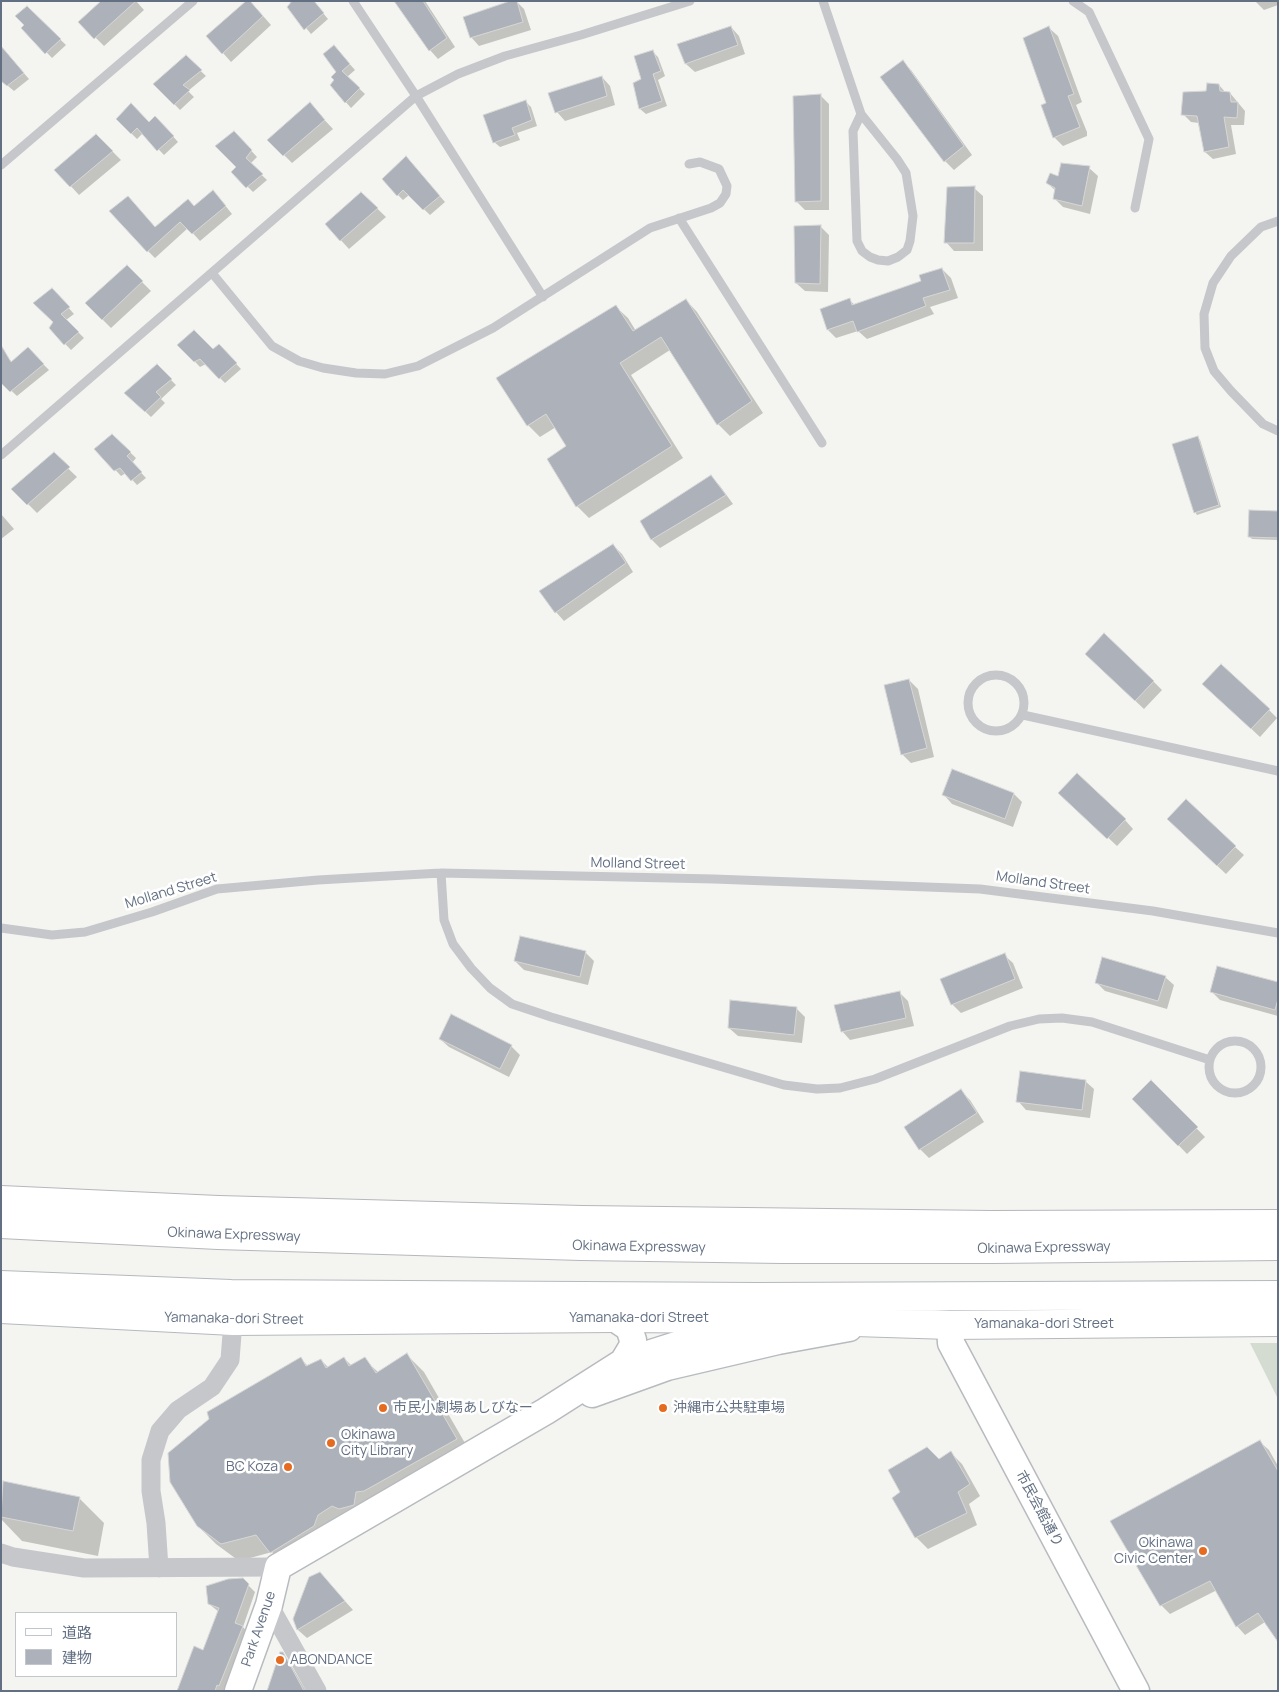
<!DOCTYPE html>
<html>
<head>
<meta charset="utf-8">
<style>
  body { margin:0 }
  #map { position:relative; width:1279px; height:1692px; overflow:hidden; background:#f4f5f1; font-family:Manrope,"Noto Sans JP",sans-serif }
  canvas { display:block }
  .frame { position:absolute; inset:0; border:2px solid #637083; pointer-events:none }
  .legend { position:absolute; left:15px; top:1612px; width:162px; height:65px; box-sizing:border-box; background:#fff; border:1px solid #c1c6cd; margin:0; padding:6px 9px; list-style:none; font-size:15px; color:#637083 }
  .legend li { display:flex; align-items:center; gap:10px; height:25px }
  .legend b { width:25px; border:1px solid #c1c6cd }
</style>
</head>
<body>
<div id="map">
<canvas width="1279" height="1692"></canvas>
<div class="frame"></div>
<ul class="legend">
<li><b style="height:6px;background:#fff"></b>道路</li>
<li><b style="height:14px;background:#adb2ba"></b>建物</li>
</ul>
</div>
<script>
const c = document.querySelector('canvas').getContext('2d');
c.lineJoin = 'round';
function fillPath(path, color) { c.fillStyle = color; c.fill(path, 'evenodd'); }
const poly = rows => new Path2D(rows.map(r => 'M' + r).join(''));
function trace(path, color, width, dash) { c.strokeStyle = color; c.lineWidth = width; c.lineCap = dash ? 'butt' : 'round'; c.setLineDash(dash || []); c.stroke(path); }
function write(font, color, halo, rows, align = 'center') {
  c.font = font + ' Manrope,"Noto Sans JP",sans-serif'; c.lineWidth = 5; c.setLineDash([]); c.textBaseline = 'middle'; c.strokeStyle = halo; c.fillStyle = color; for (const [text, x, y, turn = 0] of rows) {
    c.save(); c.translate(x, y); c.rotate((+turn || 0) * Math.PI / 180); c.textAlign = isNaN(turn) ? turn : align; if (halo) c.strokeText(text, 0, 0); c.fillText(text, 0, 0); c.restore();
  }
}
fillPath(poly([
  [1250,1343,1278,1343,1278,1399]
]), '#d4dcd2');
fillPath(poly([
  [103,1,136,1,144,10,104,46,80,22],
  [289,1,313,1,328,19,311,34,289,7,291,4],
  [406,1,425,1,455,47,438,59,430,50],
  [516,1,524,9,531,30,479,46,471,37],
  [1278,1,1278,5,1264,10,1255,1],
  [27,8,66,45,52,58,23,28,26,26],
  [257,9,271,25,231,62,223,53],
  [731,27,739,36,745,54,695,72,686,64,679,45],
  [1049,28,1058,36,1082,102,1076,105,1087,132,1087,136,1063,146,1054,137,1048,103],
  [339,52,355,70,347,77,365,94,351,108,331,85,338,72],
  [653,52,658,57,665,76,658,80,667,106,646,114,640,109,634,84,643,79],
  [8,55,29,79,14,91,1,80],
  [186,57,206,76,188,91,194,97,180,110,155,84],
  [902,62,911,70,972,155,954,170,945,161,881,78],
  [602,77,610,86,615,105,565,121,557,112],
  [1219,85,1226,93,1230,93,1245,111,1244,125,1231,125,1236,154,1213,159,1205,152,1199,123,1191,122,1183,114,1207,92],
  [821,96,829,104,829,210,805,210,796,201],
  [526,102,531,107,537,126,517,133,520,140,500,147,494,142],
  [318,113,333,129,292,163,269,140],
  [117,119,149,123,161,123,178,142,164,155,143,133,137,139],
  [234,132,257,157,250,164,267,180,253,192,233,172,238,167],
  [96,135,121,160,79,195,56,170],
  [411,163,445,202,430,215,409,195,403,200,398,195],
  [1089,168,1098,176,1090,214,1063,207,1055,199,1056,191,1047,183,1059,177],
  [974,188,983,196,983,251,954,251,946,242],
  [361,193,386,217,349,249,326,224],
  [220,199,232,214,200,241,188,228,155,258,148,251,135,205,156,228,194,207],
  [820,226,829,235,828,292,805,291,796,283],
  [127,267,151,291,111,328,86,303],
  [942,269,951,278,958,298,930,307,934,314,867,339,858,331,836,338,828,330,849,300,855,305,922,282],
  [52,289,74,314,66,320,84,338,71,350,50,328,55,323],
  [686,300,697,312,763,413,730,436,718,424,670,350,631,375,683,458,589,518,577,506,568,446,556,427,540,437,528,425,616,307,628,318,636,331],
  [179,345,213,351,219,346,241,369,225,383,206,364,200,367],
  [28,349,49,370,17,396,1,381,7,357,12,362],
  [157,366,176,385,161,399,165,403,151,417,126,393],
  [112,435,136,458,132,463,146,478,137,485,126,473,121,476,96,449],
  [1198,438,1200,440,1221,507,1197,515,1195,512],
  [53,454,77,477,37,513,13,489],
  [711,477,720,486,733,504,660,548,652,540,641,522],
  [1278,513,1278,540,1252,539,1250,537],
  [1,514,14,529,1,539],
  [613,545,622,554,633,572,564,621,556,612],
  [1095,663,1153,681,1162,690,1144,709],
  [909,680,918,689,934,757,911,763,902,754],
  [1212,692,1269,710,1277,718,1260,737],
  [1014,794,1022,802,1013,827,952,804,944,795],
  [1069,801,1125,820,1133,829,1117,846],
  [1177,828,1235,847,1244,855,1226,874],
  [585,952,594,961,588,985,524,970,515,961],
  [1004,955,1013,963,1023,988,961,1013,952,1004],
  [1165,977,1174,985,1167,1009,1105,991,1096,982],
  [1278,984,1278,1016,1220,1000,1212,992],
  [899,992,908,1001,914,1026,850,1040,842,1031],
  [796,1008,805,1017,802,1043,738,1036,729,1028],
  [440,1039,511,1046,520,1055,509,1077,449,1047],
  [1085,1081,1094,1089,1090,1118,1026,1110,1018,1101],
  [1151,1082,1205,1137,1187,1154,1134,1099],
  [961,1091,970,1100,984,1122,929,1158,920,1149],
  [407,1355,424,1372,473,1457,289,1569,272,1552,239,1561,216,1544,198,1526,301,1359,308,1366,321,1360,329,1368,344,1358,352,1366,364,1359,378,1372],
  [1260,1442,1269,1450,1278,1466,1278,1640,1265,1622,1245,1635,1237,1626,1217,1590,1170,1614,1161,1605,1112,1522],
  [951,1453,962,1464,980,1496,969,1504,977,1525,928,1549,916,1537,894,1498,939,1460],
  [4,1483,79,1498,104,1523,98,1556,22,1541,1,1519,1,1494],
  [328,1582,353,1610,307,1638,298,1630,294,1619],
  [248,1585,255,1592,243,1627,249,1634,226,1691,178,1691,204,1651,219,1612,209,1604],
  [282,1654,288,1660,306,1691,268,1691]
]), '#0003');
const building = poly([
  [101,1,136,1,94,39,78,22,101,1],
  [246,1,250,1,263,16,222,54,206,36,246,1],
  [292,1,314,1,324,13,304,30,287,7,292,1],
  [394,1,423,1,447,38,429,51,394,1],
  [510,1,517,1,523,22,470,38,463,17,510,1],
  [27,6,61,39,45,54,21,28,24,25,15,16,27,6],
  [731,26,738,45,685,64,677,44,731,26],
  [1049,26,1074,94,1068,96,1080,127,1053,138,1041,105,1046,103,1023,38,1049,26],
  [334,45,350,64,342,71,360,88,345,103,330,85,334,80,331,77,336,72,323,54,334,45],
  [1,46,24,73,7,86,1,81,1,46],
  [653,50,661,71,653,74,662,101,639,109,633,83,641,79,634,56,653,50],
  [186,55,202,70,183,85,190,90,174,105,153,84,186,55],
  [903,60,964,146,944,162,880,77,903,60],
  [602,76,607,96,555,113,548,93,602,76],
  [1207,83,1219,84,1220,91,1230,92,1231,102,1238,102,1237,118,1224,117,1229,147,1204,152,1197,116,1181,115,1183,92,1206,91,1207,83],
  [821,94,821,201,795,202,793,96,821,94],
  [526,100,532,120,512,128,515,135,493,143,483,115,526,100],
  [310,102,325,120,283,156,267,140,310,102],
  [131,103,149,122,155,116,174,136,157,151,137,128,131,134,116,119,131,103],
  [234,131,252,150,246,158,263,174,246,188,231,172,236,167,215,146,234,131],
  [96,134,113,151,70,187,54,170,96,134],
  [406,156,440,196,423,210,403,190,397,196,382,179,406,156],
  [1061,163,1090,166,1082,206,1053,199,1055,188,1046,183,1050,173,1058,176,1061,163],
  [975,186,974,243,944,243,947,187,975,186],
  [213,190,226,206,192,234,180,222,147,252,109,211,128,196,155,227,188,199,194,206,213,190],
  [361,192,378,208,340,241,325,224,361,192],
  [821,225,820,284,795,283,794,226,821,225],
  [127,265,143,281,102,320,85,303,127,265],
  [942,268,950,290,923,298,926,306,857,332,853,321,827,330,820,309,850,298,852,305,921,281,919,275,942,268],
  [52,288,70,307,61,314,79,332,64,345,49,328,53,322,33,303,52,288],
  [686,299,752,401,717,425,661,337,620,363,672,446,576,507,547,459,566,446,546,414,527,426,496,378,616,305,633,331,686,299],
  [194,330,213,349,219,344,237,363,219,379,200,359,194,362,177,345,194,330],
  [1,345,11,362,28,347,44,364,10,392,1,383,1,345],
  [157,364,172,379,156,392,161,397,145,412,124,393,157,364],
  [112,434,131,452,127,456,142,472,131,481,120,468,114,471,94,449,112,434],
  [1198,436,1219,505,1194,513,1172,444,1198,436],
  [54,452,70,467,27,505,11,489,54,452],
  [711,475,726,495,651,540,640,521,711,475],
  [1249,510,1278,511,1278,538,1248,537,1249,510],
  [613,544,626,563,555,613,539,591,613,544],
  [1104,633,1154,681,1135,701,1085,654,1104,633],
  [1221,664,1270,709,1251,729,1202,684,1221,664],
  [909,679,927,748,901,755,884,685,909,679],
  [952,769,1014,793,1005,819,942,795,952,769],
  [1077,773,1126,819,1107,839,1058,793,1077,773],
  [1186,799,1236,846,1217,866,1167,819,1186,799],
  [520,936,586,951,580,977,514,961,520,936],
  [1005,953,1015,979,951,1005,940,979,1005,953],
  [1102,957,1166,976,1158,1001,1095,983,1102,957],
  [1217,966,1278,982,1278,999,1275,1010,1210,992,1217,966],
  [900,991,906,1018,841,1032,834,1005,900,991],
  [730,1000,797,1007,794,1035,728,1028,730,1000],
  [451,1014,512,1045,500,1069,439,1039,451,1014],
  [1020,1071,1086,1080,1082,1110,1016,1102,1020,1071],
  [1151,1080,1198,1127,1178,1146,1132,1099,1151,1080],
  [961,1089,977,1113,919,1150,904,1127,961,1089],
  [407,1353,457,1439,364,1491,356,1492,354,1505,339,1509,332,1506,318,1515,314,1526,270,1553,256,1535,221,1544,197,1526,170,1482,168,1453,209,1419,207,1412,301,1357,306,1366,321,1359,326,1368,344,1357,349,1366,365,1357,376,1373,407,1353],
  [1260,1440,1278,1471,1278,1642,1258,1613,1236,1627,1210,1581,1160,1606,1110,1521,1260,1440],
  [927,1447,939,1459,951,1451,970,1484,958,1492,967,1513,915,1538,892,1498,900,1492,888,1470,927,1447],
  [3,1481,80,1497,73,1531,1,1517,3,1481],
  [320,1572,345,1601,297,1630,293,1619,309,1577,320,1572],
  [243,1578,249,1584,235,1623,243,1626,219,1686,217,1685,215,1691,177,1691,194,1646,203,1650,219,1608,208,1604,206,1586,228,1579,243,1578],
  [280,1652,283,1652,304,1691,267,1691,280,1652]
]);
fillPath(building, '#adb2ba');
trace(building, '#d6d6d4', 1);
const secondary = poly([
  [614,1318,629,1328,633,1340,632,1347,623,1362],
  [950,1325,951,1343,1136,1691],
  [592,1394,667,1367,778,1341,849,1328],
  [238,1691,269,1605,278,1567,546,1411,623,1362,752,1321]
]);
const primary = poly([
  [1,1285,231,1294,757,1297,1278,1295],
  [1,1309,233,1321,614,1318,760,1319,950,1325,1278,1322]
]);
const highway = poly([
  [1,1200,218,1210,582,1220,991,1225,1278,1224],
  [1,1224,218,1235,581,1246,782,1249,993,1249,1278,1246]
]);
trace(secondary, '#b7babf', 29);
trace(primary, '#b5b8bd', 30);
trace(highway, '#b5b7bb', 30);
trace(poly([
  [353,1,416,96,543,297],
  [823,1,861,114,897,159,906,173,913,216,910,241,907,250,898,257,888,261,878,260,870,257,862,251,857,241,853,131,861,114],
  [1073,1,1089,12,1149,139,1135,208],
  [1,165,193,1],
  [679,218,822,443],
  [1278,221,1261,227,1231,256,1213,283,1204,314,1205,348,1214,371,1231,391,1263,424,1278,431],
  [212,273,272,346,299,361,323,368,356,373,385,374,418,366,493,328,650,228,711,208,720,203,726,194,727,186,719,169,700,162,689,164],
  [1,455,416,96,458,74,505,56,581,35,690,1],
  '968 703a28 28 0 1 1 56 0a28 28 0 1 1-56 0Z',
  [1023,715,1278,771],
  [441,873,444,920,453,944,471,968,490,988,512,1004,551,1017,784,1085,817,1089,840,1088,875,1079,1010,1026,1039,1019,1062,1018,1092,1022,1210,1060],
  [1,928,52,935,85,932,152,912,217,889,318,880,441,873,714,879,980,889,1153,911,1278,933],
  '1209 1067a26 26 0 1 1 52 0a26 26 0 1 1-52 0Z'
]), '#c5c7cb', 9);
trace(poly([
  [1,1553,13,1557,84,1568,278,1567],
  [159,1568,156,1523,151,1491,151,1460,160,1431,178,1410,212,1387,230,1360,233,1321,233,1310],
  [269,1605,317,1691]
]), '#c5c7cb', 19);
trace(secondary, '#fff', 26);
trace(primary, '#fff', 28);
trace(highway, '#fff', 28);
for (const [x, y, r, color] of [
  [383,1408,5,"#e56b21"],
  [663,1408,5,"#e56b21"],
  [331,1443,5,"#e56b21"],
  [288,1467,5,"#e56b21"],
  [1203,1551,5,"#e56b21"],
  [280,1660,5,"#e56b21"]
]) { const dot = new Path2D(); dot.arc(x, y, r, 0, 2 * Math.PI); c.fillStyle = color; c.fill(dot); trace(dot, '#fff', 2); }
write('14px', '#637083', '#fff', [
  ["Molland Street",638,864,1],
  ["Molland Street",1043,883,8],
  ["Molland Street",171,891,-17],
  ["Okinawa Expressway",234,1235,2],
  ["Okinawa Expressway",639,1247,1],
  ["Okinawa Expressway",1044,1248,-1],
  ["Yamanaka-dori Street",639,1318],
  ["Yamanaka-dori Street",234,1319,1],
  ["Yamanaka-dori Street",1044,1324],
  ["市民会館通り",1039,1509,62],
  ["Park Avenue",259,1629,-71]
]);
write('14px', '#637083', '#fff', [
  ["市民小劇場あしびなー",393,1408],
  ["沖縄市公共駐車場",673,1408],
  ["Okinawa",341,1435],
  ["City Library",341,1451],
  ["BC Koza",278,1467,"right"],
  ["Okinawa",1193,1543,"right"],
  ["Civic Center",1193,1559,"right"],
  ["ABONDANCE",290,1660]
], 'left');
</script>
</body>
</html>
